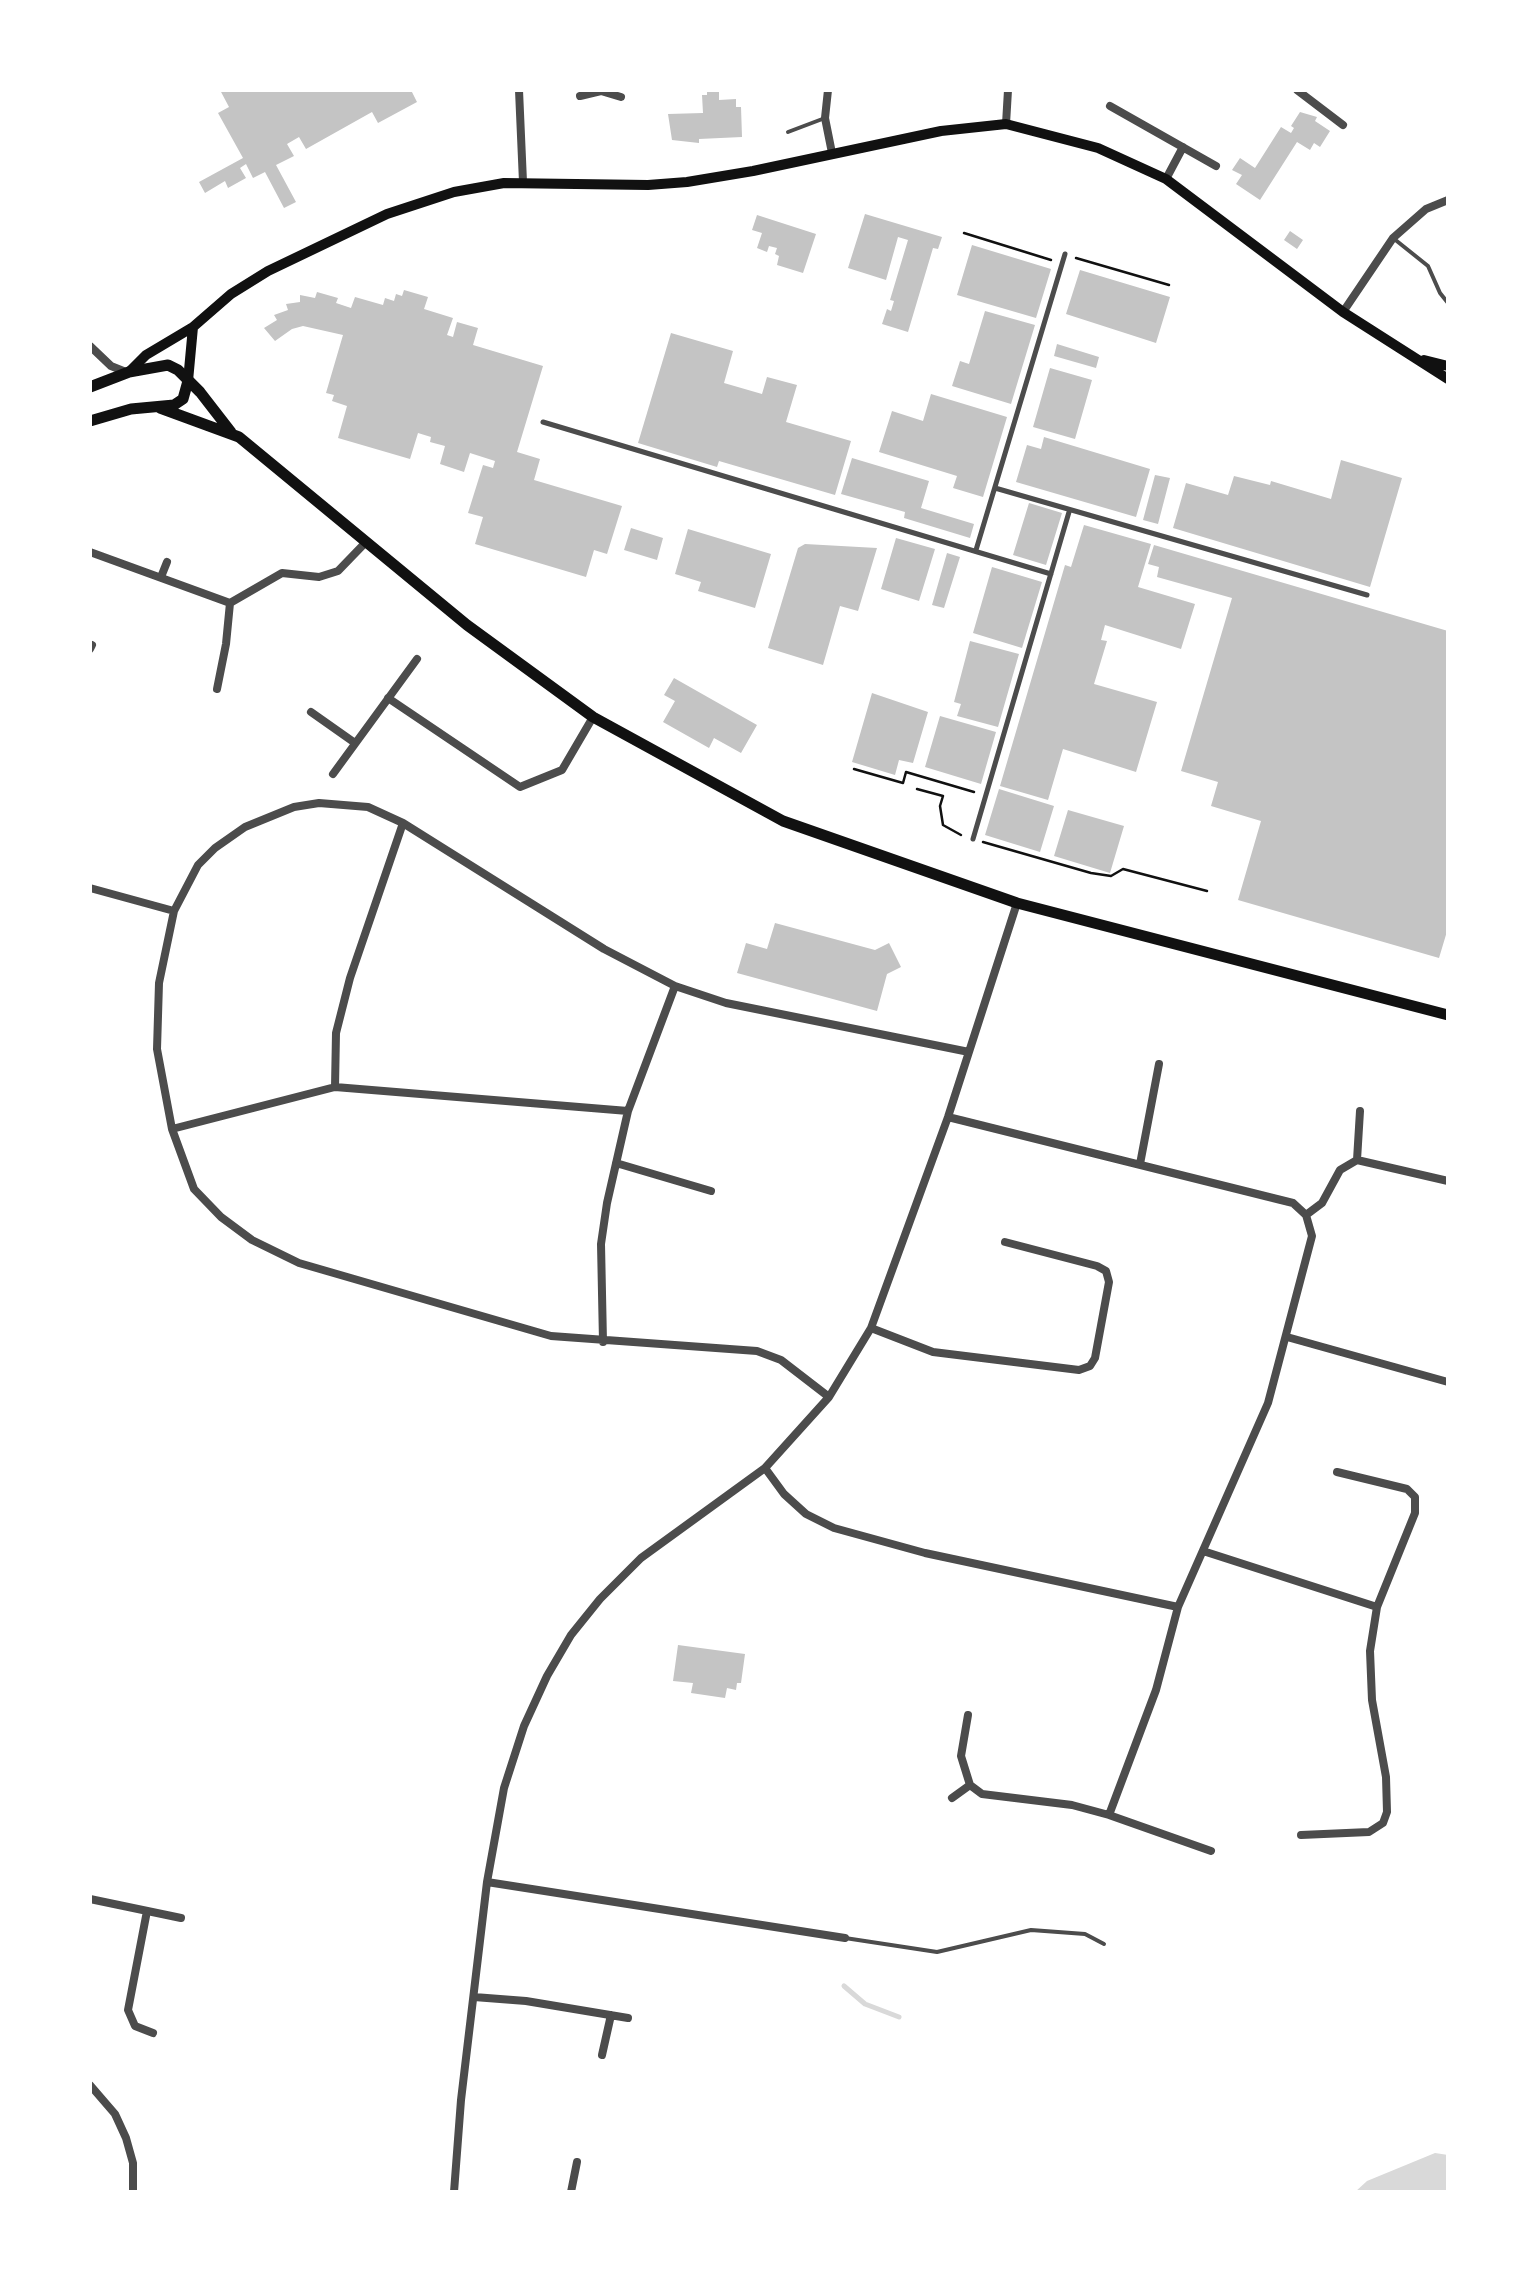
<!DOCTYPE html>
<html>
<head>
<meta charset="utf-8">
<style>
  body { margin:0 }
  #map { position:relative; width:1538px; height:2282px; overflow:hidden; background:#fff; font-family:Manrope,sans-serif }
  canvas { display:block }
  .frame { position:absolute; inset:0; border:92px solid #fff; pointer-events:none }
</style>
</head>
<body>
<div id="map">
<canvas width="1538" height="2282"></canvas>
<div class="frame"></div>
</div>
<script>
const c = document.querySelector('canvas').getContext('2d');
c.lineJoin = 'round';
function fillPath(path, color) { c.fillStyle = color; c.fill(path, 'evenodd'); }
const poly = rows => new Path2D(rows.map(r => 'M' + r).join(''));
function trace(path, color, width, dash) { c.strokeStyle = color; c.lineWidth = width; c.lineCap = dash ? 'butt' : 'round'; c.setLineDash(dash || []); c.stroke(path); }
fillPath(poly([
  [1435,2153,1448,2155,1448,2192,1355,2192,1367,2181]
]), '#d9d9d9');
trace(poly([
  [844,1986,865,2004,899,2017]
]), '#d9d9d9', 5);
fillPath(poly([
  [220,90,411,90,417,102,378,123,372,112,306,149,299,137,287,144,294,156,276,165,296,202,284,208,265,172,253,178,246,164,240,168,246,178,228,188,225,181,205,193,199,182,243,158,218,113,229,107],
  [707,90,719,90,719,100,736,99,736,107,741,107,742,137,699,139,699,143,672,140,668,114,703,113,702,95,707,95],
  [1300,112,1317,117,1315,121,1330,131,1320,147,1314,143,1310,150,1297,142,1260,200,1236,184,1242,175,1232,170,1240,158,1255,168,1281,127,1291,133,1294,128,1291,126],
  [865,214,942,237,938,249,933,248,908,332,882,324,887,309,891,311,894,301,890,300,908,240,898,237,886,280,848,268],
  [757,215,816,234,803,273,777,265,779,256,775,254,777,248,769,246,767,252,757,248,762,233,752,230],
  [1290,231,1303,240,1297,249,1284,240],
  [972,245,1051,269,1036,318,957,295],
  [1080,270,1170,297,1156,343,1066,314],
  [404,290,428,297,424,309,453,318,447,335,453,337,457,322,478,328,473,345,543,366,517,452,540,459,534,480,622,506,607,554,594,550,586,577,475,544,483,517,468,513,483,465,493,468,495,461,470,453,464,472,440,464,445,446,430,442,431,437,418,433,410,459,338,438,347,406,332,401,334,395,326,393,343,335,303,326,292,329,275,341,264,328,277,320,274,315,288,310,286,304,300,302,300,295,315,298,317,292,338,298,336,303,351,308,355,297,383,305,385,298,394,301,396,294,402,296],
  [985,311,1035,325,1011,404,952,386,960,361,969,364],
  [671,333,733,351,724,383,762,394,767,377,797,385,786,422,851,441,835,495,719,461,717,467,638,443],
  [1057,344,1099,357,1096,368,1054,356],
  [1050,368,1092,380,1075,439,1033,427],
  [931,394,1007,417,983,497,953,488,957,476,879,452,892,411,923,421],
  [1044,437,1150,469,1136,517,1016,482,1027,445,1041,449],
  [852,458,929,481,921,508,974,524,970,538,904,518,905,512,841,494],
  [1341,460,1402,478,1370,587,1173,528,1186,483,1228,495,1234,476,1270,485,1271,481,1331,499],
  [1155,475,1170,478,1158,524,1143,520],
  [1029,503,1062,513,1046,565,1013,555],
  [1084,525,1151,544,1138,587,1195,604,1181,649,1105,625,1101,640,1107,641,1094,684,1157,702,1136,772,1063,749,1048,800,1000,786,1065,565,1071,567],
  [631,528,663,538,657,560,624,550],
  [688,529,771,554,755,608,698,591,701,582,675,574],
  [896,538,935,549,919,601,881,589],
  [805,544,877,548,858,611,840,606,823,665,768,648,798,548],
  [1154,545,1448,631,1448,928,1439,958,1238,900,1261,821,1211,806,1218,782,1181,771,1232,598,1157,577,1159,567,1148,564],
  [947,553,960,557,944,608,932,605],
  [992,567,1042,582,1022,648,973,633],
  [970,641,1019,654,998,727,957,716,961,704,954,702],
  [674,678,757,725,741,753,714,738,709,748,663,722,675,701,664,695],
  [872,693,928,712,913,763,899,760,895,775,852,762],
  [940,716,996,732,981,784,925,767],
  [999,789,1054,806,1040,852,985,835],
  [1068,810,1124,826,1110,873,1054,856],
  [775,923,875,950,889,943,901,967,887,974,877,1011,737,973,746,943,767,949],
  [678,1645,745,1654,741,1683,737,1683,736,1690,727,1688,725,1698,691,1693,693,1683,673,1681]
]), '#c4c4c4');
trace(poly([
  [964,233,1051,260],
  [1076,258,1169,285],
  [854,769,903,783,906,772,974,792],
  [917,789,943,796,940,806,943,825,961,835],
  [983,842,1091,873,1111,876,1123,869,1207,891]
]), '#111', 2.5);
trace(poly([
  [788,132,825,118],
  [1393,238,1428,266,1440,293,1448,303],
  [845,1938,937,1952,1031,1930,1085,1934,1104,1944]
]), '#4c4c4c', 4);
trace(poly([
  [543,422,1051,574],
  [995,488,1367,595],
  [976,550,1065,254],
  [973,839,1069,512]
]), '#4c4c4c', 5);
trace(poly([
  [519,90,523,182],
  [828,90,825,118,832,153],
  [1297,90,1343,125],
  [580,96,601,91,621,97],
  [1110,106,1216,166],
  [1006,124,1008,90],
  [1166,179,1183,147],
  [1343,312,1393,238,1426,209,1448,200],
  [90,346,111,366,126,372],
  [90,552,230,603,282,573,319,577,338,571,366,542],
  [161,577,167,562],
  [90,649,92,645],
  [217,689,226,644,230,603],
  [388,698,520,787,562,770,593,717],
  [311,712,355,743],
  [333,774,417,659],
  [90,888,174,911],
  [335,1087,336,1033,350,978,403,823],
  [948,1117,1293,1203,1306,1215],
  [172,1129,335,1087,628,1111],
  [1357,1160,1360,1111],
  [616,1163,711,1191],
  [1140,1164,1159,1064],
  [1306,1215,1322,1203,1340,1170,1357,1160,1448,1181],
  [871,1328,933,1352,1079,1370,1090,1366,1095,1358,1109,1282,1106,1271,1097,1266,1005,1242],
  [1287,1337,1448,1382],
  [603,1342,601,1244,607,1203,628,1111,675,986],
  [829,1397,781,1360,757,1351,551,1336,299,1263,252,1240,221,1217,194,1189,172,1129,157,1049,159,983,174,911,198,865,215,848,245,827,294,807,319,803,368,807,403,823,604,949,675,986,726,1003,969,1052],
  [765,1468,784,1494,806,1514,834,1528,925,1553,1178,1607],
  [1203,1551,1377,1607],
  [968,1715,961,1756,970,1785,982,1794,1072,1805,1109,1815,1211,1851],
  [952,1798,970,1785],
  [1109,1815,1156,1690,1178,1607,1268,1403,1312,1236,1306,1215],
  [1301,1835,1369,1832,1383,1823,1387,1812,1386,1777,1372,1700,1370,1651,1377,1607,1415,1513,1415,1497,1407,1489,1337,1472],
  [487,1882,845,1938],
  [90,1899,181,1918],
  [147,1911,128,2010,135,2026,153,2033],
  [474,1997,526,2001,628,2018],
  [602,2055,611,2015],
  [90,2085,115,2114,126,2138,133,2163,133,2192],
  [454,2192,461,2100,487,1882,504,1788,524,1726,547,1676,571,1635,600,1599,641,1558,765,1468,829,1397,871,1328,948,1117,1017,903],
  [571,2192,577,2162]
]), '#4c4c4c', 8);
trace(poly([
  [1424,360,1448,366],
  [129,372,146,355,193,327,231,294,268,271,387,214,454,192,504,183,648,185,687,182,753,171,941,131,1006,124,1098,148,1166,179,1343,312,1448,379],
  [188,381,193,327]
]), '#111', 10);
trace(poly([
  [90,387,129,372,168,365,178,370,200,392,231,432],
  [160,408,239,437,467,625,593,717,783,821,1017,903,1448,1015],
  [90,421,131,409,174,405,183,399,188,381]
]), '#111', 11);
</script>
</body>
</html>
